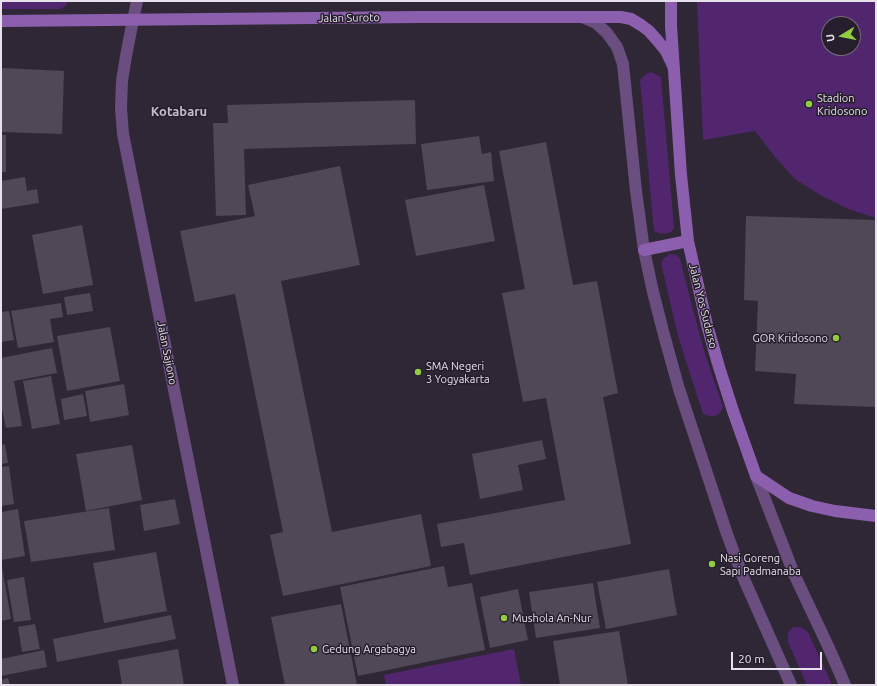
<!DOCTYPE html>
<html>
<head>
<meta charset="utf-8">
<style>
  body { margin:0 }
  #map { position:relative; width:877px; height:686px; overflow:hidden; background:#2f2736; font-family:Ubuntu,sans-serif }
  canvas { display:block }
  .frame { position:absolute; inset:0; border:2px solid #e7e1eb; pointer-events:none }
  .north { position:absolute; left:821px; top:16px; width:40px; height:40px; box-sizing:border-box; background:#261e2c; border:1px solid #736c78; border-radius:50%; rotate:260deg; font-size:11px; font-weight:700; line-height:16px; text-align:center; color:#e7e1eb }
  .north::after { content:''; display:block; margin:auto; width:14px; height:18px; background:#92cd3f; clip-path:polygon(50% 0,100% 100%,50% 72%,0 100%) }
  .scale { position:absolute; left:731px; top:652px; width:91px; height:18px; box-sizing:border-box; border:2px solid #e7e1eb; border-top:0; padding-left:5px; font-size:12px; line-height:14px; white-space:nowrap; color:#e7e1eb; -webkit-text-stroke:3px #261e2c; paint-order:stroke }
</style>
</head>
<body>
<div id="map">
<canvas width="877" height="686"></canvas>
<div class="frame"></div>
<div class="north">U</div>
<div class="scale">20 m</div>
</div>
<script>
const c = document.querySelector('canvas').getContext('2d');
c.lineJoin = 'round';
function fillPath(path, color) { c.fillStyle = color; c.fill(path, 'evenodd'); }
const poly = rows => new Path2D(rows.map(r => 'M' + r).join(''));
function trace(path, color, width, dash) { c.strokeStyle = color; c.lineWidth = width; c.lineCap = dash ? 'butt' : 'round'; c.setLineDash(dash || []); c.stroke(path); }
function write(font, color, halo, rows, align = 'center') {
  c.font = font + ' Ubuntu,sans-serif'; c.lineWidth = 3; c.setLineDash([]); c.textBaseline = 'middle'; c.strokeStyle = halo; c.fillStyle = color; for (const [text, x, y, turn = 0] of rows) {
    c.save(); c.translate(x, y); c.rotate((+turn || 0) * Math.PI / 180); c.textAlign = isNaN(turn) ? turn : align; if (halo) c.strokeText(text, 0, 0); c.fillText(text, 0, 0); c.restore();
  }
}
fillPath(poly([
  [1,1,68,1,66,5,61,9,1,9],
  [230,1,519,1,519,2,230,2],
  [697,1,876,1,876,218,848,209,820,195,795,179,776,158,755,131,703,140],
  [829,24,853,24,853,48,829,48],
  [650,72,656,74,661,77,674,228,671,232,665,234,659,233,654,231,640,80,645,75],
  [670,254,676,255,680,258,692,306,705,354,723,407,720,413,715,416,709,416,703,414,678,336,661,263,664,258],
  [793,627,801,627,808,632,832,685,807,685,788,642,788,633],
  [514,649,521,685,386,685,384,675]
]), '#51266e');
fillPath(poly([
  [2,68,64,71,62,134,1,132],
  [415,100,416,144,244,149,246,215,216,216,213,123,228,123,227,105],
  [1,135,6,135,6,172,1,172],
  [479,136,482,154,491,152,494,181,427,190,421,144],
  [546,142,573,285,597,281,618,393,603,397,631,544,470,575,464,543,441,547,437,524,565,500,546,398,523,402,502,293,525,289,499,151],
  [340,166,360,265,281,281,332,532,421,514,431,566,283,596,270,535,283,532,235,294,195,302,180,231,255,216,248,185],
  [25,177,27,191,37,189,39,203,1,209,1,181],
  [484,185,495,241,416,256,405,200],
  [746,216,876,220,876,407,794,404,796,374,755,371,758,301,744,300],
  [82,225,93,285,43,294,32,235],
  [90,293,93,311,67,315,64,297],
  [61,303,63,317,50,319,54,342,18,348,11,311],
  [9,311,14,340,1,342,1,312],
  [110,327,120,381,67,391,57,336],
  [52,348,57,373,14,381,22,426,6,428,1,405,1,358],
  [51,376,60,424,32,429,23,381],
  [124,384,129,415,90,422,85,391],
  [83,394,87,416,64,420,61,399],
  [542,440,546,459,518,465,523,490,480,499,472,454],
  [5,444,8,463,1,464,1,445],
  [132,445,142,500,86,511,76,454],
  [9,466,14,504,1,506,1,467],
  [175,499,180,524,144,531,140,505],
  [109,508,115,550,31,562,24,521],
  [18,509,25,556,1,560,1,512],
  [156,552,167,611,104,623,93,563],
  [444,566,448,587,472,583,485,650,358,676,340,587],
  [1,567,2,567,11,619,1,621],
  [669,569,677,615,606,629,597,582],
  [24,577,31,620,14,622,7,580],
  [593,583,600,628,536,638,529,592],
  [518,589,528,640,490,648,480,597],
  [341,604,357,685,285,685,271,617],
  [171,615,176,639,57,662,53,639],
  [35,624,40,649,22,652,18,627],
  [619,631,628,685,560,685,553,641],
  [178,649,184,685,122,685,118,660],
  [44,650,47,667,1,676,1,659],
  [8,678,10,685,1,685,1,680]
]), '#504757');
trace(poly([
  [133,20,126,56,122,81,121,108,123,134,233,685]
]), '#6a4e7f', 12);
trace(poly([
  [582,17,596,23,607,33,617,47,623,64,636,191,644,250,653,292,664,335,679,389,727,534,743,577,791,685],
  [133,20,137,1],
  [756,476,794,574,828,646,845,685]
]), '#6a4e7f', 12);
trace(poly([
  [671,1,671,26,681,175,688,241,707,325,719,367,733,411,756,476,789,498,812,506,835,511,876,516],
  [1,21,418,17,621,17,631,19,641,25,649,31,657,40,666,51,674,68],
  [644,250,688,241]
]), '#8c5fae', 12);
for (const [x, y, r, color] of [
  [809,104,4,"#92cd3f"],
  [836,338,4,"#92cd3f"],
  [418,372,4,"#92cd3f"],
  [712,564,4,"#92cd3f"],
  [504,618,4,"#92cd3f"],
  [314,649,4,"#92cd3f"]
]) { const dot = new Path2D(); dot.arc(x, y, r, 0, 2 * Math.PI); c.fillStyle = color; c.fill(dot); trace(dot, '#261e2c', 1.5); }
write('11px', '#e7e1eb', '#261e2c', [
  ["Jalan Suroto",349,18,-1],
  ["Jalan Yos Sudarso",703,306,76],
  ["Jalan Sajiono",167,353,79]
]);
write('11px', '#e7e1eb', '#261e2c', [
  ["Stadion",817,98],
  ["Kridosono",817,111],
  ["GOR Kridosono",828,338,"right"],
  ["SMA Negeri",426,366],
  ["3 Yogyakarta",426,379],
  ["Nasi Goreng",720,558],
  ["Sapi Padmanaba",720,571],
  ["Mushola An-Nur",512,618],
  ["Gedung Argabagya",322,649]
], 'left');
write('bold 13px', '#c5bbce', '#261e2c', [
  ["Kotabaru",179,112]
]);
</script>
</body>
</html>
